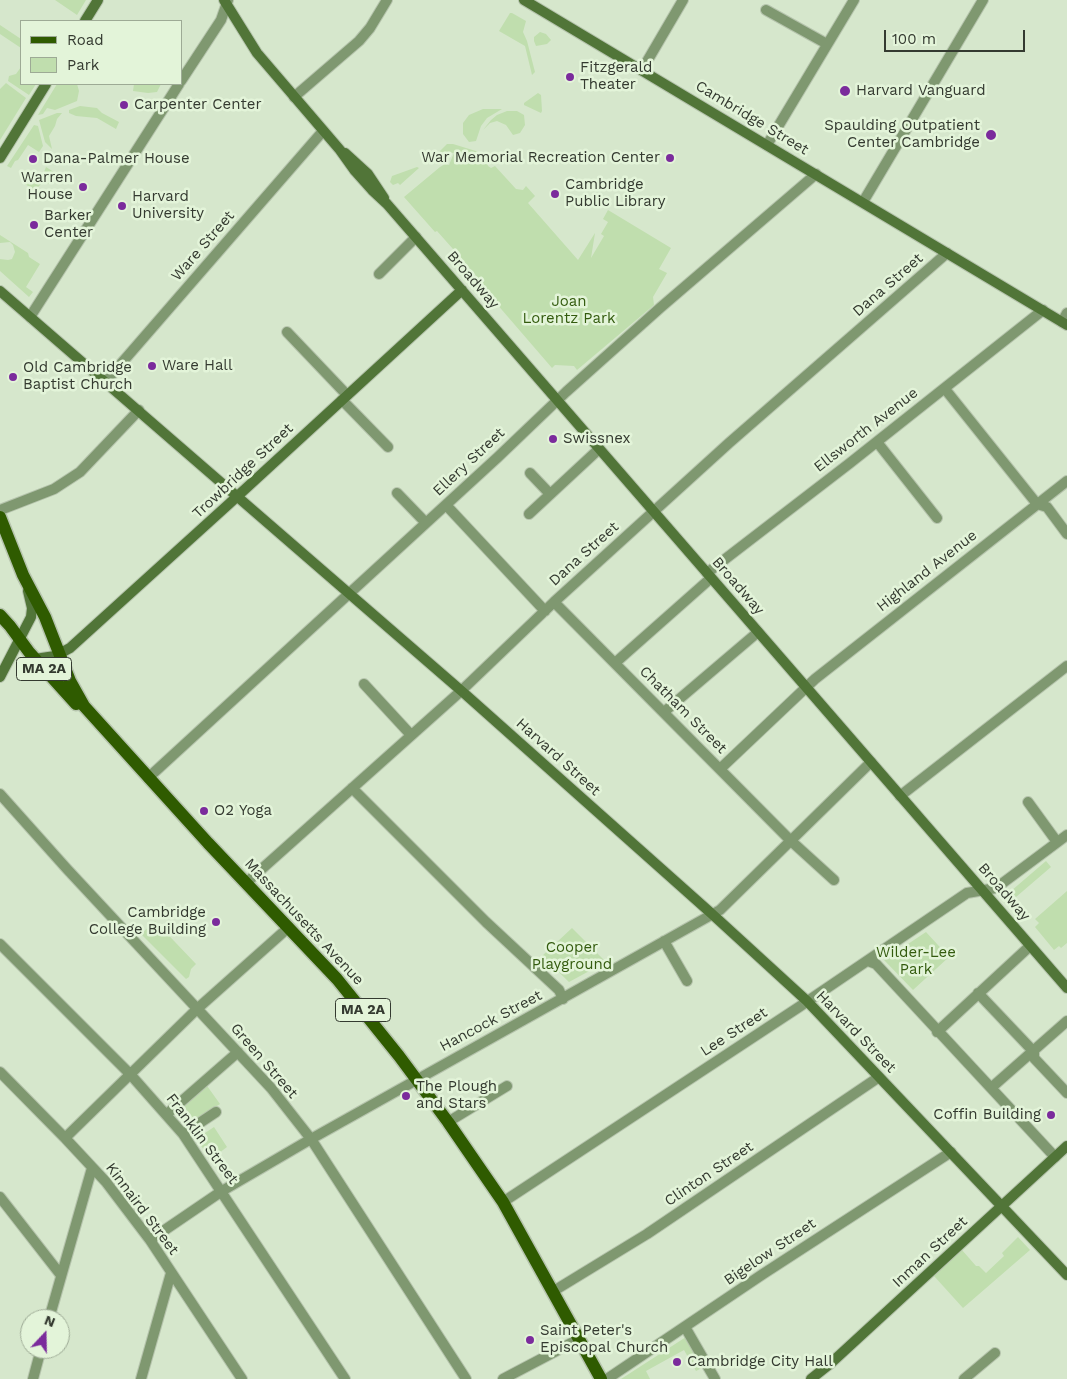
<!DOCTYPE html>
<html>
<head>
<meta charset="utf-8">
<style>
  body { margin:0 }
  #map { position:relative; width:1067px; height:1379px; overflow:hidden; background:#d6e7cc; font-family:"Work Sans",sans-serif }
  canvas { display:block }
  .legend { position:absolute; left:20px; top:20px; width:162px; height:65px; box-sizing:border-box; background:#e3f4d9; border:1px solid #9daa95; margin:0; padding:6px 9px; list-style:none; font-size:15px; color:#343a30 }
  .legend li { display:flex; align-items:center; gap:10px; height:25px }
  .legend b { width:25px; border:1px solid #9daa95 }
  .north { position:absolute; left:20px; top:1309px; width:50px; height:50px; box-sizing:border-box; background:#e3f4d9; border:1px solid #9daa95; border-radius:50%; rotate:21deg; font-size:14px; font-weight:700; line-height:20px; text-align:center; color:#343a30 }
  .north::after { content:''; display:block; margin:auto; width:18px; height:22px; background:#7b2b9c; clip-path:polygon(50% 0,100% 100%,50% 72%,0 100%) }
  .scale { position:absolute; left:884px; top:30px; width:141px; height:22px; box-sizing:border-box; border:2px solid #343a30; border-top:0; padding-left:6px; font-size:15px; line-height:18px; white-space:nowrap; color:#343a30; -webkit-text-stroke:4px #e3f4d9; paint-order:stroke }
</style>
</head>
<body>
<div id="map">
<canvas width="1067" height="1379"></canvas>
<ul class="legend">
<li><b style="height:6px;background:#2f5b00"></b>Road</li>
<li><b style="height:14px;background:#c0deae"></b>Park</li>
</ul>
<div class="north">N</div>
<div class="scale">100 m</div>
</div>
<script>
const c = document.querySelector('canvas').getContext('2d');
c.lineJoin = 'round';
function fillPath(path, color) { c.fillStyle = color; c.fill(path, 'evenodd'); }
const poly = rows => new Path2D(rows.map(r => 'M' + r).join(''));
function trace(path, color, width, dash) { c.strokeStyle = color; c.lineWidth = width; c.lineCap = dash ? 'butt' : 'round'; c.setLineDash(dash || []); c.stroke(path); }
function write(font, color, halo, rows, align = 'center') {
  c.font = font + ' "Work Sans",sans-serif'; c.lineWidth = 5; c.setLineDash([]); c.textBaseline = 'middle'; c.strokeStyle = halo; c.fillStyle = color; for (const [text, x, y, turn = 0] of rows) {
    c.save(); c.translate(x, y); c.rotate((+turn || 0) * Math.PI / 180); c.textAlign = isNaN(turn) ? turn : align; if (halo) c.strokeText(text, 0, 0); c.fillText(text, 0, 0); c.restore();
  }
}
fillPath(poly([
  [55,0,86,0,77,15],
  [510,13,512,13,526,21,523,32,527,41,535,72,532,75,525,46,499,31],
  [0,25,21,39,21,48,0,34],
  [540,32,546,34,551,40,547,44,536,46,534,41,534,37],
  [21,67,21,84,36,84,29,95,8,81,9,76,16,74],
  [6,83,26,98,0,140,0,89],
  [57,84,77,84,79,91,77,101,55,110,47,108,43,114,38,115],
  [134,84,161,84,157,92,148,93,133,91],
  [538,93,541,95,542,111,541,113,524,105,524,103],
  [80,106,97,108,102,113,119,122,116,129,97,118,76,116,69,113,69,110],
  [483,109,502,109,487,118,481,126,476,141,469,142,463,134,463,123,469,115],
  [507,111,517,111,524,115,525,125,520,133,513,135,506,125,497,121,490,123,483,130,491,120,497,115],
  [57,113,62,113,57,119,55,126,49,136,52,149,45,142,39,120],
  [34,125,38,126,43,146,39,152,28,145,18,160,15,161,11,168,7,166],
  [447,144,453,144,479,152,487,162,488,166,491,168,495,166,516,189,523,190,526,186,535,196,528,203,578,260,595,233,591,258,604,236,601,234,608,222,603,219,608,210,671,248,659,269,667,273,653,297,654,305,577,370,574,366,555,365,552,368,477,281,479,279,461,258,437,231,435,232,404,197,440,167,445,164,449,165,454,153,439,152],
  [46,167,57,174,51,184,41,184,35,190,23,183,22,181,30,170,33,173,33,178,35,180,43,179,45,176,44,172],
  [417,167,419,168,400,185,398,183,393,185,390,182,392,176],
  [0,235,28,253,29,257,40,264,26,287,33,292,29,297,0,271,0,259,8,260,12,259,15,252,13,245,10,242,0,243],
  [1046,861,1051,867,1016,897,1011,891],
  [1067,891,1067,943,1061,948,1059,946,1054,950,1035,927,1039,923,1035,919],
  [155,921,196,964,191,969,189,977,186,979,141,934],
  [572,928,606,962,569,982,542,956],
  [926,932,949,957,913,990,884,960],
  [205,1083,220,1104,188,1124,175,1108],
  [214,1127,227,1147,211,1159,196,1139],
  [1018,1237,1030,1250,963,1308,934,1276,962,1250,976,1266,979,1266,986,1273,1004,1256,1002,1253],
  [686,1337,704,1367,696,1371,684,1350,646,1371,650,1379,621,1379]
]), '#c0deae');
const street = poly([
  [766,10,827,44],
  [642,70,683,0],
  [181,81,221,20,228,0],
  [294,97,359,41,370,28,387,0],
  [767,145,854,0],
  [863,202,983,0],
  [379,274,416,237],
  [30,317,179,84],
  [1062,322,1067,313],
  [287,332,347,395],
  [106,381,323,131],
  [945,389,1037,504,1047,507,1067,534],
  [342,400,388,447],
  [877,442,937,518],
  [530,473,550,494],
  [397,493,426,523],
  [446,505,545,611],
  [0,510,54,489,80,472,139,410],
  [529,514,599,449],
  [707,573,850,463,1043,310],
  [554,602,790,840,834,880],
  [615,663,711,578],
  [364,684,411,735],
  [664,712,758,632],
  [720,769,815,679,1067,481],
  [148,778,498,457,566,392,660,308,816,174],
  [352,788,486,922,559,990,563,999],
  [0,794,67,869,271,1088,311,1139,466,1379],
  [900,796,1067,666],
  [1028,802,1057,842],
  [246,883,461,691,554,602,729,443,947,253],
  [664,941,687,981],
  [0,944,130,1074,183,1134,345,1379],
  [868,961,876,964,1055,1157],
  [978,993,1034,1052,1034,1058,1067,1093],
  [937,1032,1030,946],
  [0,1072,65,1138,106,1182,150,1240,242,1379],
  [991,1088,1067,1021],
  [167,1114,238,1052],
  [448,1122,507,1086],
  [183,1134,216,1112],
  [65,1138,197,1009,289,927],
  [0,1197,60,1274],
  [503,1202,799,1007,967,893,996,888,1067,835],
  [150,1240,222,1191,311,1139,720,910,871,762],
  [552,1292,647,1234,879,1077],
  [49,1319,92,1168],
  [685,1327,715,1379],
  [33,1379,41,1349],
  [141,1379,171,1273],
  [503,1379,579,1339],
  [607,1379,763,1274,951,1152],
  [964,1379,995,1353]
]);
const secondary = poly([
  [224,0,257,53,340,150,355,171,372,190,387,204,1067,988],
  [524,0,1067,325],
  [85,21,98,0],
  [345,153,368,174,384,198],
  [0,158,46,84],
  [0,291,465,694,712,914,807,1001,1067,1275],
  [35,659,55,656,70,648,230,503,462,290],
  [0,677,31,617,32,608,28,591],
  [811,1379,831,1363,1067,1146]
]);
const primary = poly([
  [0,517,23,575,45,617,70,681,84,706,208,843,337,979,399,1056,448,1122,503,1202,601,1379],
  [0,615,10,626,29,652,76,704]
]);
trace(street, '#b6c4ad', 12);
trace(secondary, '#b6c4ad', 12);
trace(primary, '#b6c4ad', 15);
trace(street, '#7f9870', 10);
trace(secondary, '#517538', 10);
trace(primary, '#2f5b00', 12);
for (const [x, y, r, color] of [
  [570,77,5,"#7b2b9c"],
  [845,91,6,"#7b2b9c"],
  [124,105,5,"#7b2b9c"],
  [991,135,6,"#7b2b9c"],
  [670,158,5,"#7b2b9c"],
  [33,159,5,"#7b2b9c"],
  [83,187,5,"#7b2b9c"],
  [555,194,5,"#7b2b9c"],
  [122,206,5,"#7b2b9c"],
  [34,225,5,"#7b2b9c"],
  [152,366,5,"#7b2b9c"],
  [13,377,5,"#7b2b9c"],
  [553,439,5,"#7b2b9c"],
  [204,811,5,"#7b2b9c"],
  [216,922,5,"#7b2b9c"],
  [406,1096,5,"#7b2b9c"],
  [1051,1115,5,"#7b2b9c"],
  [530,1340,5,"#7b2b9c"],
  [677,1362,5,"#7b2b9c"]
]) { const dot = new Path2D(); dot.arc(x, y, r, 0, 2 * Math.PI); c.fillStyle = color; c.fill(dot); trace(dot, '#e3f4d9', 2); }
for (const [x, y, w] of [
  [44,669,55],
  [363,1010,55]
]) { const box = new Path2D(); box.roundRect(x - w / 2, y - 11.5, w, 23, 4); c.fillStyle = '#e3f4d9'; c.fill(box); trace(box, '#343a30', 1); }
write('bold 14px', '#343a30', null, [
  ["MA 2A",44,669],
  ["MA 2A",363,1010]
]);
write('15px', '#343a30', '#e3f4d9', [
  ["Fitzgerald",580,68],
  ["Theater",580,85],
  ["Harvard Vanguard",856,91],
  ["Carpenter Center",134,105],
  ["Spaulding Outpatient",980,126,"right"],
  ["Center Cambridge",980,143,"right"],
  ["War Memorial Recreation Center",660,158,"right"],
  ["Dana-Palmer House",43,159],
  ["Warren",73,178,"right"],
  ["House",73,195,"right"],
  ["Cambridge",565,185],
  ["Public Library",565,202],
  ["Harvard",132,197],
  ["University",132,214],
  ["Barker",44,216],
  ["Center",44,233],
  ["Ware Hall",162,366],
  ["Old Cambridge",23,368],
  ["Baptist Church",23,385],
  ["Swissnex",563,439],
  ["O2 Yoga",214,811],
  ["Cambridge",206,913,"right"],
  ["College Building",206,930,"right"],
  ["The Plough",416,1087],
  ["and Stars",416,1104],
  ["Coffin Building",1041,1115,"right"],
  ["Saint Peter's",540,1331],
  ["Episcopal Church",540,1348],
  ["Cambridge City Hall",687,1362]
], 'left');
write('15px', '#343a30', '#e3f4d9', [
  ["Cambridge Street",752,118,31],
  ["Ware Street",203,246,-49],
  ["Broadway",473,280,49],
  ["Dana Street",888,285,-41],
  ["Ellsworth Avenue",866,430,-38],
  ["Ellery Street",469,462,-43],
  ["Trowbridge Street",243,471,-43],
  ["Dana Street",584,554,-42],
  ["Highland Avenue",927,571,-38],
  ["Broadway",738,586,49],
  ["Chatham Street",683,710,45],
  ["Harvard Street",558,757,42],
  ["Broadway",1004,892,49],
  ["Massachusetts Avenue",304,922,47],
  ["Hancock Street",491,1021,-28],
  ["Lee Street",734,1032,-33],
  ["Harvard Street",856,1032,46],
  ["Green Street",264,1061,49],
  ["Franklin Street",202,1139,53],
  ["Clinton Street",709,1174,-34],
  ["Kinnaird Street",142,1209,53],
  ["Bigelow Street",770,1252,-34],
  ["Inman Street",930,1252,-43]
]);
write('15px', '#335b0e', '#e3f4d9', [
  ["Joan",569,302],
  ["Lorentz Park",569,319],
  ["Cooper",572,948],
  ["Playground",572,965],
  ["Wilder-Lee",916,953],
  ["Park",916,970]
]);
</script>
</body>
</html>
